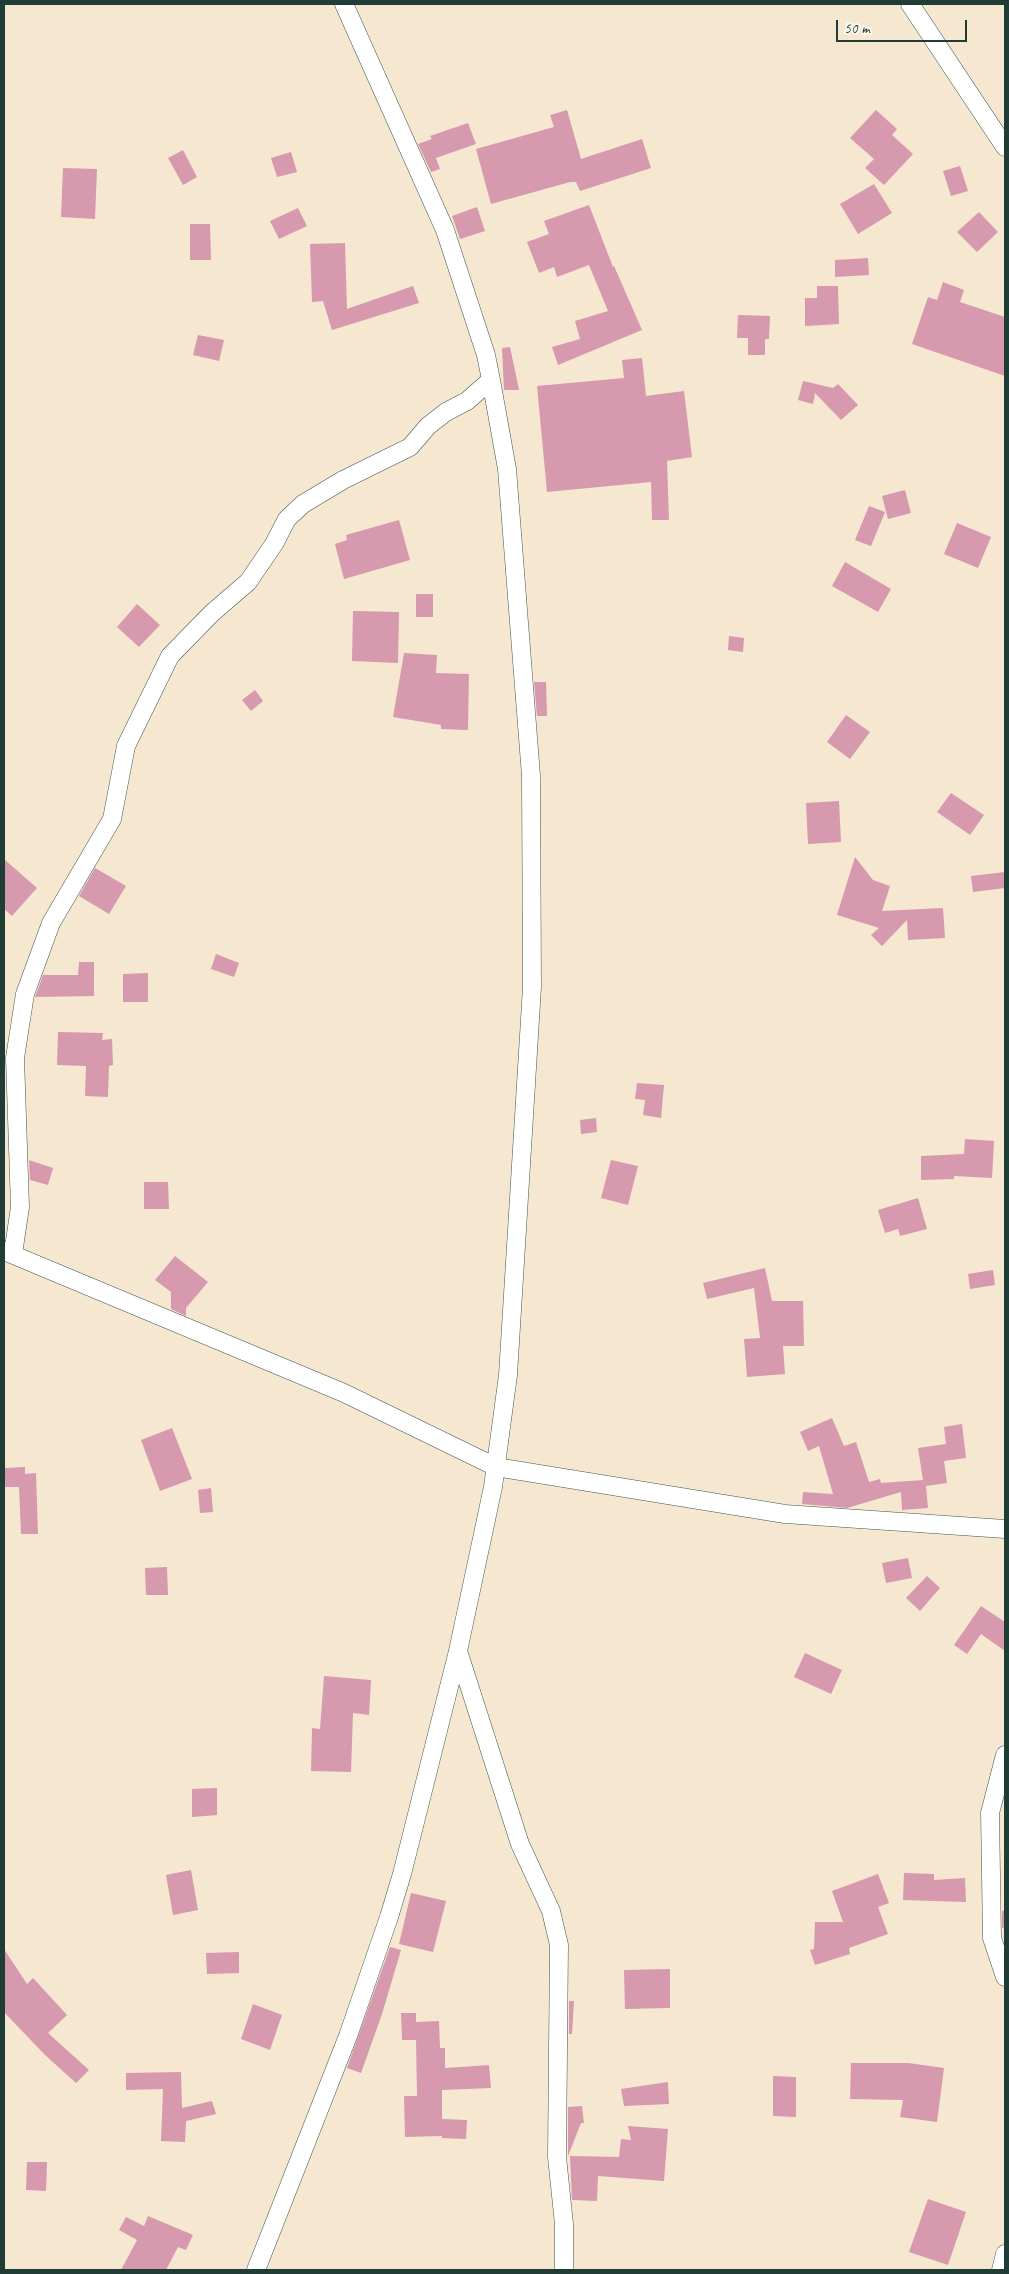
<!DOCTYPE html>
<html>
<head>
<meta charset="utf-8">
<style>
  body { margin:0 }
  #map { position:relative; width:1009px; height:2274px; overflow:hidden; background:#f6e7d0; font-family:Caveat,sans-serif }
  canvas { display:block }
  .frame { position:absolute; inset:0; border:5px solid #1f3d34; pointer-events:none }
  .scale { position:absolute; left:836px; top:20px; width:131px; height:22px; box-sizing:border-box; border:2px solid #1f3d34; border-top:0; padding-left:6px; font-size:15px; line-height:18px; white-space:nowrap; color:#1f3d34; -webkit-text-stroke:4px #fbf7ec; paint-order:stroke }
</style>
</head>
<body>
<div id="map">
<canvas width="1009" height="2274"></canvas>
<div class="frame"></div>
<div class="scale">50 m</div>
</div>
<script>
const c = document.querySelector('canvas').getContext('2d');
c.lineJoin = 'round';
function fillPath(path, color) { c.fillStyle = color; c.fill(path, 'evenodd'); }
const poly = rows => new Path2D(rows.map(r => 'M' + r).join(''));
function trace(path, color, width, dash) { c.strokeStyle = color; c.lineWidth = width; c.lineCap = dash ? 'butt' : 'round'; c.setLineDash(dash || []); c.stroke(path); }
fillPath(poly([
  [567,110,581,159,642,139,651,168,580,191,576,182,570,182,491,204,476,149,554,127,550,115],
  [876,110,897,129,892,135,913,154,884,185,865,168,874,159,850,138],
  [468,123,476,144,436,158,440,169,431,172,418,144,432,139,430,136],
  [183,150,197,177,183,185,168,158],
  [291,152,297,172,277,177,271,158],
  [960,166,968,191,951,196,943,171],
  [63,168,97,169,95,219,61,217],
  [874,184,892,213,858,234,840,204],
  [589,205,613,267,614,266,642,330,558,365,552,347,580,339,575,321,608,311,589,265,557,277,554,267,539,273,527,242,549,234,544,221],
  [477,207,485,231,460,239,452,216],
  [298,208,307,226,279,239,270,221],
  [979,212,998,232,977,252,957,232],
  [190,224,210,224,211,260,190,260],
  [345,243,347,309,413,286,419,303,332,330,323,301,312,302,310,244],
  [868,258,869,275,835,277,835,260],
  [943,282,964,290,960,302,1005,317,1005,376,912,344,928,297,937,300],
  [817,286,838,286,839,324,805,326,805,298,817,298],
  [738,315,770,316,769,339,765,339,765,355,748,355,748,338,737,338],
  [198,335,224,340,219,361,193,355],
  [510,347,519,390,504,390,502,348],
  [642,358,646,396,684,391,692,457,667,461,669,520,652,520,651,482,547,492,537,386,624,378,622,360],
  [803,381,833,388,838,384,858,405,841,420,815,393,813,404,798,400],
  [905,490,911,513,888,519,882,496],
  [869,506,885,512,871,546,855,540],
  [399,520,410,560,344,579,335,544,347,540,346,535],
  [957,523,991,537,978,568,944,554],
  [845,562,891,589,878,612,832,586],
  [416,594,433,594,433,617,416,617],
  [137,604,160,625,139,647,117,627],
  [353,611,399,612,398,663,352,661],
  [729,636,744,638,743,652,728,650],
  [404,653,437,655,436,673,469,674,468,730,441,729,441,725,393,717],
  [534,682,546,682,547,716,537,716],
  [255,690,263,701,251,711,242,700],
  [846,715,870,732,850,759,827,742],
  [951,793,984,815,970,835,937,812],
  [839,801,841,842,808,844,806,803],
  [855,857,873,880,890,886,882,911,943,908,945,938,908,940,907,920,882,946,871,935,879,928,837,915],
  [4,859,37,888,12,916,4,909],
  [95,868,126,886,109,914,79,896],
  [1005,872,1005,888,973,892,971,876],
  [216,954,239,963,234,977,211,969],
  [79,962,94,962,94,996,35,997,43,975,78,975],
  [148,973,148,1002,123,1002,123,974],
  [58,1032,103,1033,102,1040,112,1039,113,1065,109,1066,108,1097,85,1096,86,1066,57,1065],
  [637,1083,664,1085,661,1118,643,1115,645,1100,635,1099],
  [596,1118,597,1132,581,1134,580,1120],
  [965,1139,994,1141,992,1178,954,1176,954,1179,921,1180,921,1156,964,1154],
  [29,1160,53,1168,48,1185,30,1180],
  [611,1160,638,1166,628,1205,601,1198],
  [144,1182,168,1182,169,1209,144,1209],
  [918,1198,927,1229,900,1236,898,1229,885,1233,878,1210],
  [175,1256,208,1282,186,1308,186,1316,171,1309,171,1292,155,1280],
  [765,1268,772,1301,803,1301,804,1346,783,1346,785,1374,747,1377,744,1339,760,1338,754,1288,707,1299,703,1283],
  [993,1270,995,1285,970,1289,968,1274],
  [832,1418,844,1446,856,1442,869,1482,880,1479,881,1483,923,1480,918,1448,946,1444,944,1427,962,1424,966,1458,944,1461,947,1483,926,1486,928,1508,902,1510,901,1492,847,1508,802,1504,803,1492,833,1494,819,1446,808,1451,800,1432],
  [172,1428,192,1479,160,1491,141,1440],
  [25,1467,25,1474,36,1473,38,1534,21,1534,19,1487,4,1487,4,1468],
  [211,1488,213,1512,200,1513,198,1490],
  [908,1558,912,1578,886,1583,882,1563],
  [167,1567,168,1595,146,1595,145,1568],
  [927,1576,940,1588,920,1611,906,1598],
  [981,1606,1005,1622,1005,1651,981,1634,967,1654,954,1645],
  [805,1653,842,1670,831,1694,794,1677],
  [324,1676,371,1680,369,1715,353,1713,351,1772,311,1771,312,1728,320,1729],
  [217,1788,217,1815,192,1817,192,1789],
  [191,1870,198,1910,173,1915,166,1875],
  [904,1873,934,1874,934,1880,965,1878,966,1902,903,1900],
  [878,1874,889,1903,878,1907,888,1934,849,1948,850,1954,815,1965,810,1950,814,1949,815,1922,843,1922,832,1891],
  [411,1893,446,1901,433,1952,399,1944],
  [1005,1910,1005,1927,1002,1928,1002,1911],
  [390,1947,401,1950,382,2014,361,2073,347,2068],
  [4,1949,27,1984,33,1978,67,2015,48,2033,89,2070,76,2083,44,2054,4,2012],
  [239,1952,239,1973,207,1974,206,1953],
  [670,1969,670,2008,625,2009,624,1970],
  [569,2001,574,2001,572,2034,569,2034],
  [253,2004,282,2015,270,2050,241,2039],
  [401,2013,416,2013,416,2022,439,2021,440,2048,445,2048,445,2068,489,2065,491,2088,442,2090,442,2119,467,2120,466,2139,442,2138,442,2136,405,2137,404,2096,417,2096,416,2040,402,2040],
  [851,2063,908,2063,944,2068,937,2122,900,2117,903,2100,850,2099],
  [181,2072,182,2108,212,2101,216,2114,186,2121,185,2142,161,2141,163,2089,126,2090,126,2073],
  [773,2076,796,2077,796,2117,773,2116],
  [668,2082,669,2104,624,2106,621,2089],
  [582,2106,584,2123,581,2123,568,2156,568,2107],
  [628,2126,668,2129,664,2181,598,2176,597,2201,572,2200,570,2156,619,2157,621,2139,631,2140],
  [27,2162,47,2162,46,2191,26,2190],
  [928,2199,966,2212,948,2265,909,2252],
  [148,2216,193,2235,186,2250,178,2247,166,2270,121,2270,137,2240,119,2230,126,2217,144,2226]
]), '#d699ae');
const minor = poly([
  [910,4,1005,147],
  [4,1251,344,1393,496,1467,785,1514,1005,1529],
  [13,1254,20,1207,15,1058,25,994,51,923,112,819,126,746,170,656,212,613,248,582,274,544,287,519,303,504,343,480,410,447,428,426,446,412,467,401,491,380],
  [458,1651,520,1844,551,1911,559,1945,557,2157,564,2224,564,2270],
  [1005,1755,990,1813,992,1938,1005,1977],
  [256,2270,348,2036,389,1917,402,1874,458,1651,493,1487,508,1375,532,987,531,776,507,469,491,380,486,355,445,230,344,4],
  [1001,2270,1005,2254]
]);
trace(minor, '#3f564b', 19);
trace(minor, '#fff', 18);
</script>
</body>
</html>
